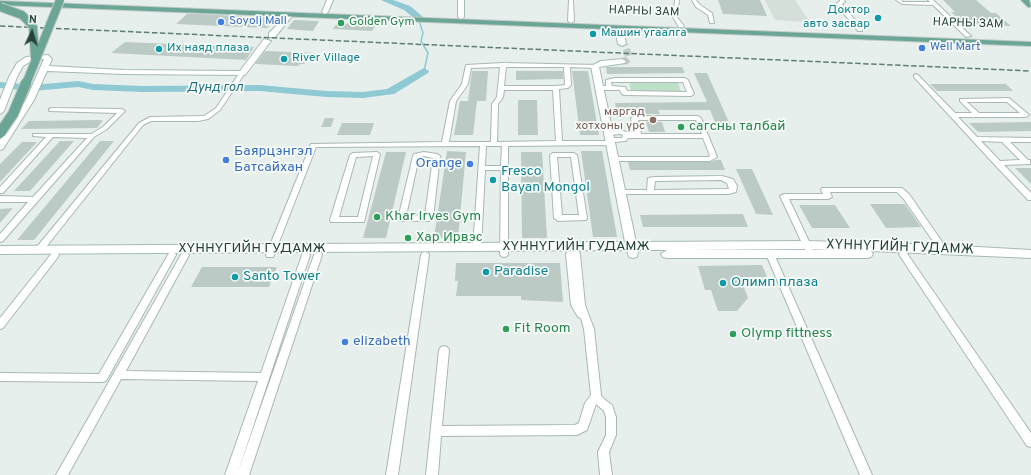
<!DOCTYPE html>
<html>
<head>
<meta charset="utf-8">
<style>
  body { margin:0 }
  #map { position:relative; width:1031px; height:475px; overflow:hidden; background:#e6efeb; font-family:Overpass,sans-serif }
  canvas { display:block }
  .north { position:absolute; left:12px; top:12px; width:40px; height:40px; -webkit-text-stroke:3px #f7fbf9; paint-order:stroke; rotate:4deg; font-size:11px; font-weight:700; line-height:16px; text-align:center; color:#24423a }
  .north::after { content:''; display:block; margin:auto; width:14px; height:18px; background:#24423a; clip-path:polygon(50% 0,100% 100%,50% 72%,0 100%) }
</style>
</head>
<body>
<div id="map">
<canvas width="1031" height="475"></canvas>
<div class="north">N</div>
</div>
<script>
const c = document.querySelector('canvas').getContext('2d');
c.lineJoin = 'round';
function fillPath(path, color) { c.fillStyle = color; c.fill(path, 'evenodd'); }
const poly = rows => new Path2D(rows.map(r => 'M' + r).join(''));
function trace(path, color, width, dash) { c.strokeStyle = color; c.lineWidth = width; c.lineCap = dash ? 'butt' : 'round'; c.setLineDash(dash || []); c.stroke(path); }
function write(font, color, halo, rows, align = 'center') {
  c.font = font + ' Overpass,sans-serif'; c.lineWidth = 3.5; c.setLineDash([]); c.textBaseline = 'middle'; c.strokeStyle = halo; c.fillStyle = color; for (const [text, x, y, turn = 0] of rows) {
    c.save(); c.translate(x, y); c.rotate((+turn || 0) * Math.PI / 180); c.textAlign = isNaN(turn) ? turn : align; if (halo) c.strokeText(text, 0, 0); c.fillText(text, 0, 0); c.restore();
  }
}
fillPath(poly([
  [765,0,795,0,810,22,775,20]
]), '#d4dfda');
fillPath(poly([
  [629,83,678,83,681,92,631,92]
]), '#bfe0c8');
trace(poly([
  [418,17,423,33,421,41,428,53,424,71]
]), '#8ec9d4', 1.5);
fillPath(poly([
  [381,0,393,0,410,6,423,17,421,19,415,19,404,10,381,0],
  [424,68,429,71,428,73,394,94,363,98,326,97,260,91,142,92,93,90,78,87,33,91,0,88,0,82,33,85,78,81,93,84,142,86,260,85,326,91,363,92,387,89,424,68]
]), '#8ec9d4');
fillPath(poly([
  [718,0,760,0,767,16,723,14],
  [943,0,976,0,991,13,996,13,1011,26,964,24,951,12,955,12],
  [187,14,200,14,277,18,267,28,176,24],
  [294,20,319,21,313,31,287,29],
  [337,23,376,25,372,31,333,29],
  [125,42,217,46,254,47,246,60,111,53],
  [265,51,312,53,304,64,300,64,298,66,255,64],
  [606,67,682,67,685,73,607,74],
  [472,71,488,71,486,101,477,101,473,135,454,135,460,101,468,101],
  [516,71,563,71,563,79,516,80],
  [572,71,588,71,599,135,580,135],
  [694,73,707,73,732,129,718,129,710,110,658,110,660,114,644,114,643,110,616,110,615,103,707,102],
  [930,84,1006,84,1013,91,937,91],
  [518,100,537,100,538,135,518,135],
  [325,118,334,118,331,127,321,127],
  [103,120,97,128,21,129,29,121],
  [646,122,662,122,665,132,649,132],
  [1031,122,1031,131,978,132,969,123],
  [342,123,374,123,370,135,337,135],
  [60,141,74,141,30,191,14,191],
  [100,141,114,141,34,240,17,240],
  [22,142,37,142,0,182,0,164],
  [447,151,466,152,458,238,434,238],
  [581,151,602,151,617,237,593,237],
  [386,152,406,152,386,238,363,238],
  [521,152,542,152,547,238,522,238],
  [715,160,721,160,725,170,630,170,628,162,710,162],
  [1015,168,1031,168,1031,184],
  [736,169,752,169,773,215,756,214],
  [870,204,905,204,921,227,886,228],
  [799,205,835,205,850,228,812,228],
  [13,208,0,223,0,209],
  [743,214,748,227,643,227,640,215],
  [456,263,560,263,563,302,521,300,521,296,456,296,458,281,455,281],
  [762,265,767,277,740,277,748,298,737,311,718,311,711,290,705,290,698,266],
  [202,267,277,267,269,287,191,287]
]), '#bbcac4');
trace(poly([
  [622,61,626,61,629,58,625,45]
]), '#bfccc8', 7, [7, 3.5]);
const street = poly([
  [569,0,573,0,574,21,571,23,568,21,569,0],
  [675,0,679,0,677,17,684,26,683,27,679,27,673,17,675,0],
  [692,0,696,0,700,5,712,13,714,23,710,23,708,15,696,7,692,0],
  [840,0,844,0,845,2,842,4,862,29,862,31,858,31,837,5,837,3,840,1,840,0],
  [896,0,901,0,903,2,930,2,928,0,933,0,971,36,966,37,933,5,902,4,896,0],
  [503,63,597,65,597,67,595,68,570,67,571,85,568,88,559,89,562,141,608,141,609,139,611,138,622,138,623,135,620,134,609,135,606,133,609,131,621,130,626,132,634,132,631,118,634,116,698,116,701,118,717,157,710,161,614,161,611,159,614,157,709,157,710,156,703,138,628,138,626,141,614,142,613,144,611,145,508,146,508,254,507,256,504,257,501,256,500,254,501,170,485,170,481,247,477,250,473,247,480,146,316,147,274,255,273,257,267,257,266,255,311,144,442,142,450,101,462,84,466,65,503,63],
  [500,67,497,97,492,104,491,142,449,142,456,101,468,84,471,68,500,67],
  [506,67,564,67,565,85,556,86,504,86,506,67],
  [504,90,553,90,556,141,497,142,498,104,503,97,504,90],
  [638,120,696,120,702,134,641,134,638,120],
  [486,146,502,146,501,166,485,166,486,146],
  [242,71,245,73,220,110,208,119,198,121,151,121,143,125,42,252,36,252,35,250,36,248,139,123,150,117,204,116,216,108,240,72,242,71],
  [916,74,918,75,955,113,972,113,960,101,960,99,1009,98,1028,114,1029,115,1026,117,958,117,977,137,1031,138,1031,142,1010,142,1028,160,1030,160,1030,164,1004,165,1031,193,1031,200,1028,200,995,165,914,77,914,75,916,74],
  [967,102,1007,102,1020,113,979,113,967,102],
  [981,141,1002,142,1020,160,1000,161,981,141],
  [615,78,685,78,688,80,694,94,691,96,624,95,622,94,620,90,599,90,596,88,599,86,606,86,606,80,615,78],
  [611,82,683,82,687,92,627,91,625,87,612,86,611,82],
  [51,108,122,109,125,111,107,129,94,137,3,241,0,242,0,234,28,202,0,202,0,196,33,197,87,138,53,137,3,193,0,193,0,187,46,137,33,136,33,134,91,134,103,127,117,113,49,111,49,109,51,108],
  [377,152,380,154,364,222,331,222,330,220,350,155,353,153,377,152],
  [373,156,358,217,339,217,356,157,373,156],
  [424,152,437,154,440,156,433,218,429,221,399,221,398,219,413,156,414,154,424,152],
  [424,156,433,158,425,215,406,216,419,157,424,156],
  [553,153,574,153,577,155,587,218,586,220,558,221,554,218,550,155,553,153],
  [557,157,571,157,579,215,562,215,557,157],
  [722,176,733,179,737,186,736,192,729,194,621,194,617,192,621,190,647,190,648,178,655,177,722,176],
  [721,180,727,183,729,189,654,190,655,181,721,180],
  [822,188,902,188,909,194,947,249,943,252,940,251,903,198,897,192,830,192,832,197,828,199,789,199,815,254,814,256,811,257,808,256,780,196,784,194,823,194,821,190,822,188],
  [570,251,573,252,576,251,579,252,580,254,585,305,594,329,601,395,604,399,612,405,616,417,616,435,609,452,612,475,600,475,598,452,606,435,606,417,604,411,596,404,587,430,577,435,441,436,438,475,426,475,439,350,441,347,444,346,447,347,449,350,442,426,575,425,579,423,585,403,591,395,584,329,581,318,578,317,571,305,566,254,567,252,570,251],
  [770,251,773,252,774,254,872,475,860,475,766,254,767,252,770,251],
  [903,251,906,252,1031,433,1031,447,1027,446,900,256,899,254,900,252,903,251],
  [55,252,58,253,59,255,58,257,3,328,0,329,0,318,52,253,55,252],
  [172,252,175,253,176,255,106,381,102,382,0,381,0,373,99,374,169,253,172,252],
  [185,252,188,253,189,255,126,371,261,373,302,255,303,253,306,252,309,253,310,255,237,475,225,475,258,381,121,379,68,475,56,475,182,253,185,252],
  [318,252,321,253,322,255,249,475,237,475,314,255,315,253,318,252],
  [425,252,428,253,429,255,398,475,386,475,421,255,422,253,425,252]
]);
const secondary = poly([
  [327,0,333,0,328,12,325,14,322,12,327,0],
  [458,0,464,0,464,17,461,19,458,17,458,0],
  [288,14,293,15,275,37,269,37,269,33,288,14],
  [619,26,623,28,626,44,622,46,618,44,615,28,619,26],
  [264,39,271,41,245,75,242,75,123,74,47,71,34,100,3,149,0,150,0,140,26,100,44,59,31,61,23,66,17,77,4,111,0,114,0,100,9,77,17,63,26,57,48,55,52,59,49,66,123,70,240,71,264,39],
  [622,59,626,61,625,63,599,67,636,242,807,241,943,245,1031,250,1031,258,871,251,873,254,871,257,867,258,667,258,663,257,661,254,667,250,638,250,637,257,633,258,629,257,627,250,0,254,0,246,625,242,591,66,601,61,622,59],
  [807,249,832,250,687,250,807,249]
]);
const primary = poly([
  [1021,0,1029,0,1031,7,1028,7,1021,0],
  [0,1,1031,42,1031,46,0,5,0,1]
]);
trace(street, '#a8b8b2', 2);
trace(secondary, '#a4bbb3', 2);
trace(primary, '#c2cac8', 2);
fillPath(street, '#fff');
fillPath(secondary, '#fff');
fillPath(primary, '#6aa596');
trace(poly([
  [0,26,1031,71]
]), '#5f7d75', 1.5, [5.5, 2.5]);
const primaryBridgeFar1 = poly([
  [0,7,22,15,33,26,35,58],
  [26,84,60,0]
]);
const primaryBridge = poly([
  [0,133,13,114,26,83]
]);
trace(primaryBridgeFar1, '#c2cac8', 10, []);
trace(primaryBridge, '#c2cac8', 12, []);
trace(primaryBridgeFar1, '#6aa596', 8);
trace(primaryBridge, '#6aa596', 10);
for (const [x, y, r, color] of [
  [878,18,4,"#0f9aa8"],
  [221,22,4,"#3f7fe0"],
  [341,23,4,"#2e9e5b"],
  [593,34,4,"#0f9aa8"],
  [922,48,4,"#3f7fe0"],
  [159,49,4,"#0f9aa8"],
  [284,59,4,"#0f9aa8"],
  [653,120,4,"#8d6e63"],
  [681,127,4,"#2e9e5b"],
  [226,160,4,"#3f7fe0"],
  [470,164,4,"#3f7fe0"],
  [493,180,4,"#0f9aa8"],
  [377,217,4,"#2e9e5b"],
  [408,238,4,"#2e9e5b"],
  [486,272,4,"#0f9aa8"],
  [235,277,4,"#0f9aa8"],
  [723,283,4,"#0f9aa8"],
  [506,329,4,"#2e9e5b"],
  [733,334,4,"#2e9e5b"],
  [345,342,4,"#3f7fe0"]
]) { const dot = new Path2D(); dot.arc(x, y, r, 0, 2 * Math.PI); c.fillStyle = color; c.fill(dot); trace(dot, '#f7fbf9', 1.5); }
write('12px', '#0d838f', '#f7fbf9', [
  ["Доктор",870,11,"right"],
  ["авто засвар",870,25,"right"],
  ["Машин угаалга",601,34],
  ["Их наяд плаза",167,49],
  ["River Village",292,59]
], 'left');
write('12px', '#24423a', '#f7fbf9', [
  ["НАРНЫ ЗАМ",644,12,2],
  ["НАРНЫ ЗАМ",968,24,2]
]);
write('12px', '#366cbe', '#f7fbf9', [
  ["Soyolj Mall",229,22],
  ["Well Mart",930,48]
], 'left');
write('12px', '#27864d', '#f7fbf9', [
  ["Golden Gym",349,23]
], 'left');
write('12px', '#785e54', '#f7fbf9', [
  ["маргад",645,113],
  ["хотхоны үрс",645,127]
], 'right');
write('italic 13px', '#1c6f80', '#f7fbf9', [
  ["Дунд гол",215,88]
]);
write('14px', '#27864d', '#f7fbf9', [
  ["сагсны талбай",689,127],
  ["Khar Irves Gym",385,217],
  ["Хар Ирвэс",416,238],
  ["Fit Room",514,329],
  ["Olymp fittness",741,334]
], 'left');
write('14px', '#366cbe', '#f7fbf9', [
  ["Баярцэнгэл",234,152],
  ["Батсайхан",234,168],
  ["Orange",462,164,"right"],
  ["elizabeth",353,342]
], 'left');
write('14px', '#0d838f', '#f7fbf9', [
  ["Fresco",501,172],
  ["Bayan Mongol",501,188],
  ["Paradise",494,272],
  ["Santo Tower",243,277],
  ["Олимп плаза",731,283]
], 'left');
write('14px', '#24423a', '#f7fbf9', [
  ["ХҮННҮГИЙН ГУДАМЖ",576,247],
  ["ХҮННҮГИЙН ГУДАМЖ",900,248,2],
  ["ХҮННҮГИЙН ГУДАМЖ",252,249]
]);
</script>
</body>
</html>
